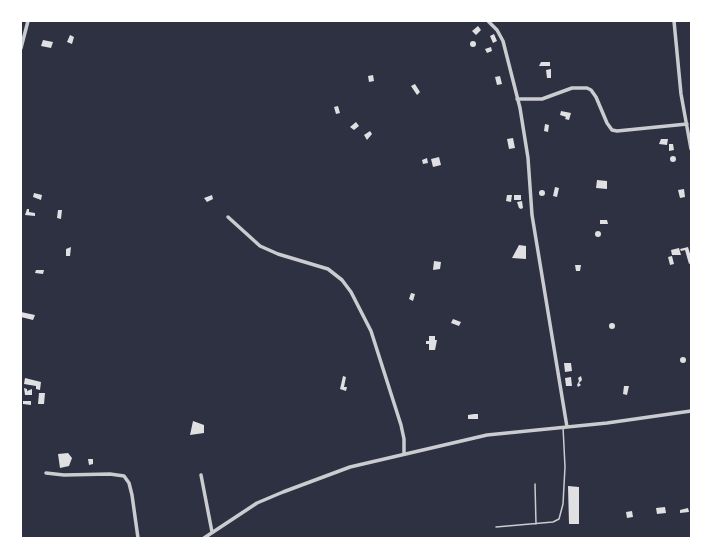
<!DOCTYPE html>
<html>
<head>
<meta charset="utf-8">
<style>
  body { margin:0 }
  #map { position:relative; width:712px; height:559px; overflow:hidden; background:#2d3142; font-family:"PT Sans Narrow",sans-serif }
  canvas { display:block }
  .frame { position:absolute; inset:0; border:22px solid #fff; pointer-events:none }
</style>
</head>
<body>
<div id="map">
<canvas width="712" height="559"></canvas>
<div class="frame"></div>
</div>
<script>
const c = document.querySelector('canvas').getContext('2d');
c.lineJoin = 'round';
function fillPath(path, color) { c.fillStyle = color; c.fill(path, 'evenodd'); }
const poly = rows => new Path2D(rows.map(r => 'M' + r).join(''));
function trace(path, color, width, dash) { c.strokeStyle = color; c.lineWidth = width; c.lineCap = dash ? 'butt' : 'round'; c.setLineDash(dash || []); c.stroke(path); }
fillPath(poly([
  [478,26,481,30,476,35,472,31],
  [494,34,497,41,493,43,490,36],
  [70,35,74,37,72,44,67,42],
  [43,40,53,42,51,48,41,46],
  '470 44a3 3 0 1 1 6 0a3 3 0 1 1-6 0Z',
  [491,47,492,51,487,53,485,49],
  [541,62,550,62,550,66,539,66],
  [551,69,551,78,547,78,546,70],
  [373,75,374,81,369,82,368,76],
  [500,76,502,84,497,85,495,77],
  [415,84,420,92,417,95,411,86],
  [338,106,340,113,336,114,334,107],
  [561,111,571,113,569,120,565,119,566,117,560,115],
  [356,122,359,126,354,130,350,127],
  [545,124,549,125,548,132,544,131],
  [370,131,372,134,367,140,364,135],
  [513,138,515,148,509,149,507,139],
  [661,139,668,139,667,145,659,144],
  [669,144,673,144,674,150,669,151],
  '670 159a3 3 0 1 1 6 0a3 3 0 1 1-6 0Z',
  [439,157,441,165,433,167,431,159],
  [427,158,428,163,423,164,422,160],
  [597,180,607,181,607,189,596,188],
  [555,187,559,188,557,197,553,196],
  [684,189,685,197,680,198,678,190],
  '539 193a3 3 0 1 1 6 0a3 3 0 1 1-6 0Z',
  [34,193,42,195,41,200,33,197],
  [212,195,213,199,207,202,204,198],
  [507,195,512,195,511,202,506,201],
  [514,195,521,195,521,200,514,200],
  [522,201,523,208,521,209,519,208,517,202],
  [27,209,29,209,29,212,35,213,35,216,25,215],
  [58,210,62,210,61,219,57,218],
  [600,220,607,220,608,224,600,224],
  '595 234a3 3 0 1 1 6 0a3 3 0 1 1-6 0Z',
  [519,245,526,246,526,259,512,258],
  [71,247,70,256,66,256,66,249],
  [688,247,691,257,691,263,689,264,685,250,681,251,680,249],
  [679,248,681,255,672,255,671,250],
  [672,256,674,264,670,265,668,257],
  [434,261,441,262,440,269,433,270],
  [575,265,581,265,580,271,576,271],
  [36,270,44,270,43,274,35,273],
  [411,293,415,294,413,301,409,299],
  [21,312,35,315,33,320,21,317],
  [453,319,461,322,459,326,451,323],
  '609 326a3 3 0 1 1 6 0a3 3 0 1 1-6 0Z',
  [429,336,435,336,435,340,437,340,435,350,429,350,429,344,426,344,426,341,429,341],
  '680 360a3 3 0 1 1 6 0a3 3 0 1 1-6 0Z',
  [564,363,571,363,572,371,565,372],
  [343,376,346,377,344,387,347,387,346,391,340,389],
  [581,376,582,380,579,383,581,385,578,387,577,385,579,381,578,378],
  [571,377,572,386,566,386,565,378],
  [25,378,41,382,40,390,36,389,36,386,24,384],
  [624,386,629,386,627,395,623,394],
  [24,388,27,389,27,391,32,389,32,395,25,395],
  [39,393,45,393,44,404,38,404],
  [23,401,31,401,31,405,23,404],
  [474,414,478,414,478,419,468,419,468,415],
  [193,421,204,425,204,433,190,435],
  [68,453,72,458,69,466,60,468,58,454],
  [88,459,93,459,93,464,89,465],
  [568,486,579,487,579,524,569,524],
  [665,507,666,513,657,514,656,508],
  [688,508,689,512,680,513,680,510],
  [632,511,633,517,627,518,626,512]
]), '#e0e0e3');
trace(poly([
  [535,484,536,524],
  [496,527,553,522,559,519,563,504,565,467,563,427]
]), '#caccd0', 1.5);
trace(poly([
  [488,21,497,30,503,41,520,108,528,158,532,215,567,427],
  [674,21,681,94,691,149],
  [21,48,28,21],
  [517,99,542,99,572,88,587,88,591,90,596,97,607,123,612,130,617,131,687,124],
  [228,217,260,246,278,254,328,269,342,280,351,292,371,331,401,425,404,439,404,454],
  [46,473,64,475,110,474,124,476,129,483,132,495,138,538],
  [201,475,212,532],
  [204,538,257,503,283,492,350,467,487,435,607,423,691,411]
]), '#caccd0', 3.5);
</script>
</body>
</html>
